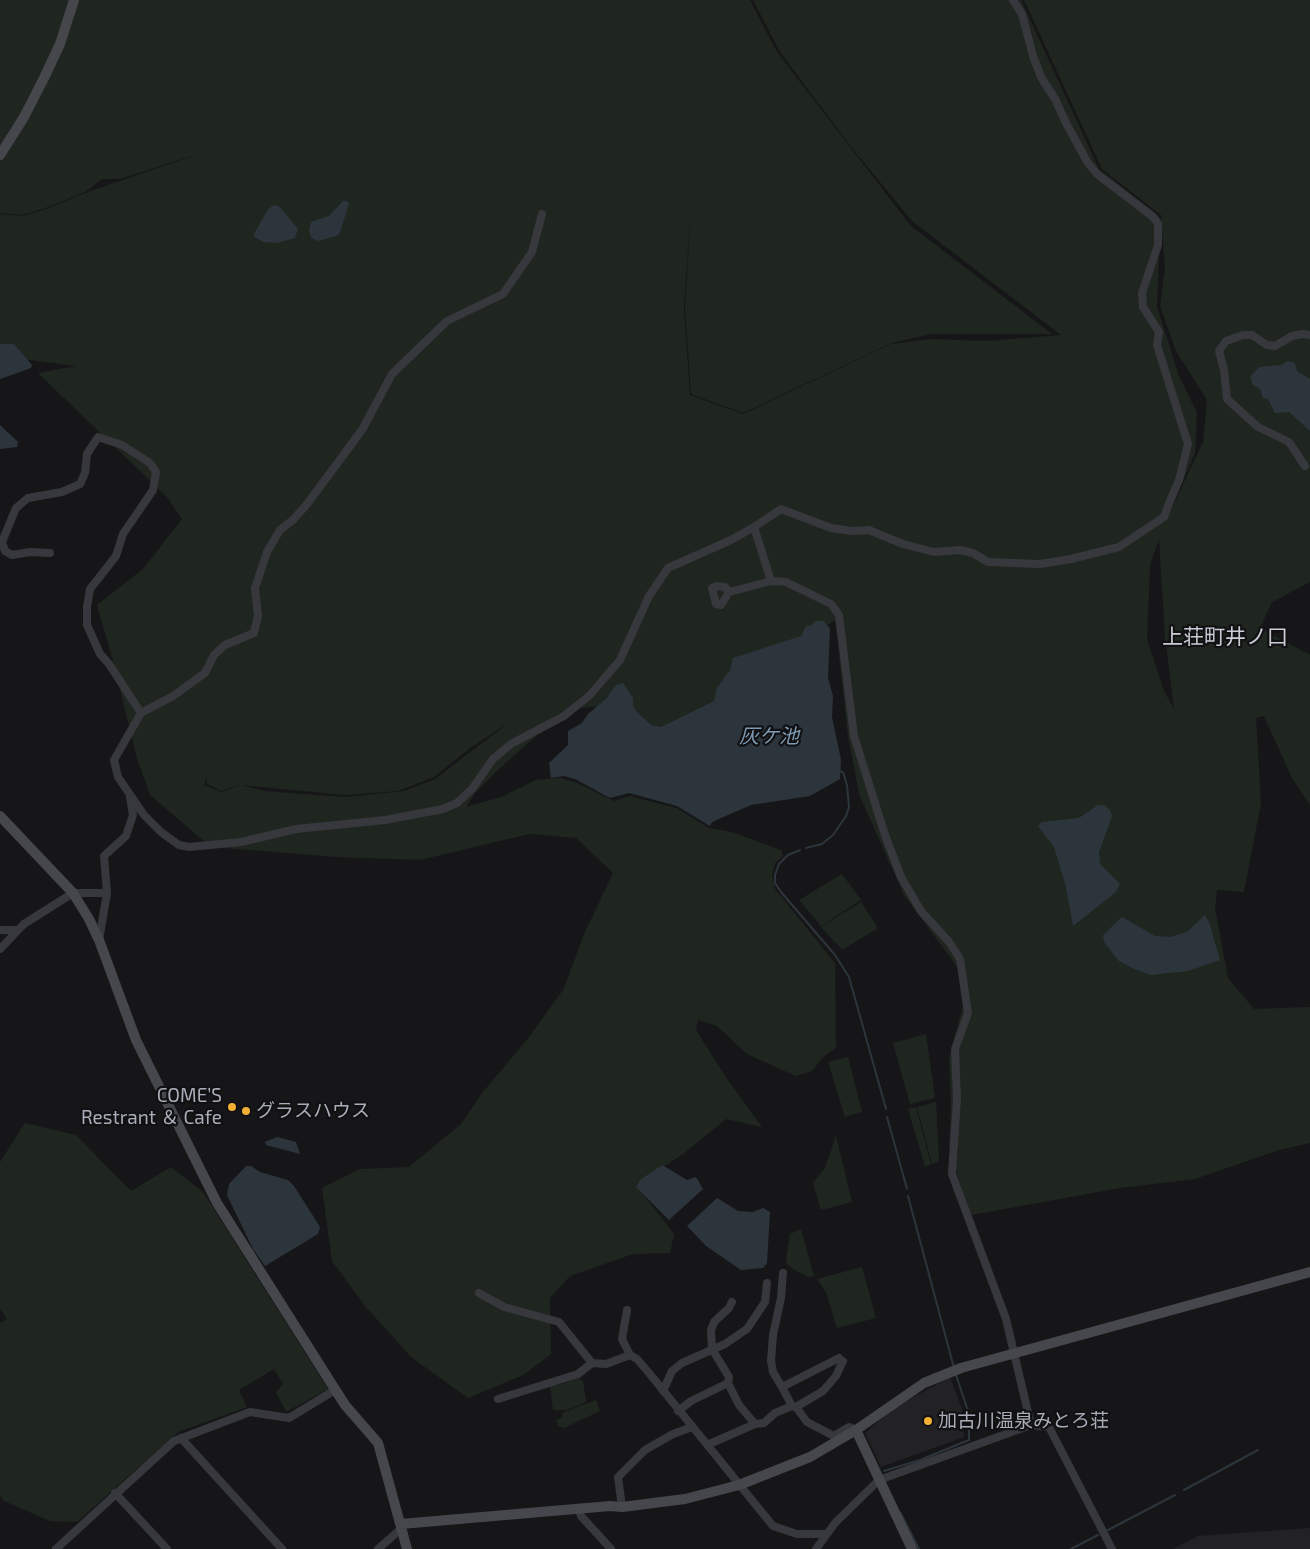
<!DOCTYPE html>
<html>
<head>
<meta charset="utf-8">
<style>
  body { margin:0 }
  canvas { display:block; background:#161618 }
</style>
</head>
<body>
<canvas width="1310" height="1549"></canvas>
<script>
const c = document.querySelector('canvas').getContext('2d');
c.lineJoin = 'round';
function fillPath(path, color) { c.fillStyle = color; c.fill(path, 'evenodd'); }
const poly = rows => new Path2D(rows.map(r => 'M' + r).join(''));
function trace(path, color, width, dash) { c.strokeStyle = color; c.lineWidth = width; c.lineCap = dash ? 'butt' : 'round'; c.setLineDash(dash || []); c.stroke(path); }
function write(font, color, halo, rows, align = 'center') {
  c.font = font + ' "Exo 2","Noto Sans JP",sans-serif'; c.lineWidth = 4.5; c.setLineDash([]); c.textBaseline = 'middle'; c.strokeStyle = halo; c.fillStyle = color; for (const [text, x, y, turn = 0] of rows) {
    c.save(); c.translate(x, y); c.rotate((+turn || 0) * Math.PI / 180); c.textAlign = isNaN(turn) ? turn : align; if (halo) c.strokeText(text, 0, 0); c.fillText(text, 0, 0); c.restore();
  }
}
fillPath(poly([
  [950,1377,962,1409,964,1437,881,1467,865,1433,894,1408],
  [1310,1528,1310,1549,1173,1549,1198,1536]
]), '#222225');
fillPath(poly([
  [0,0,750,0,777,52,911,226,1052,334,931,334,892,343,743,413,691,394,685,309,692,190,684,309,690,395,743,414,891,344,931,339,987,341,1061,335,912,221,852,148,780,52,753,0,1021,0,1099,169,1159,216,1160,234,1157,307,1179,376,1197,413,1195,453,1163,527,1203,442,1207,400,1176,351,1160,306,1165,269,1161,215,1102,169,1024,0,1310,0,1310,582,1272,602,1260,628,1310,655,1310,805,1292,778,1264,716,1256,718,1261,803,1244,892,1217,890,1215,908,1228,978,1254,1009,1310,1007,1310,1143,1279,1150,1195,1179,1120,1188,971,1215,957,1174,956,1165,959,1150,949,1149,951,1104,949,1058,963,1006,958,968,904,895,859,794,848,736,835,620,720,702,659,733,619,704,572,709,543,730,501,767,475,793,466,807,501,797,536,780,560,778,577,783,614,801,630,796,676,808,709,828,732,832,781,850,783,856,775,863,772,876,775,889,835,963,836,1048,823,1057,812,1071,796,1076,747,1054,717,1026,698,1020,696,1030,727,1079,762,1127,726,1119,683,1154,636,1185,674,1234,670,1253,633,1254,570,1276,550,1298,551,1354,523,1375,468,1398,411,1357,365,1306,332,1261,322,1188,360,1169,409,1167,461,1124,483,1092,530,1036,563,990,585,932,613,873,576,838,529,834,420,860,337,857,211,847,150,795,137,758,112,657,97,605,143,569,182,519,167,497,38,373,76,366,0,356,0,214,22,216,43,210,85,193,210,150,120,179,102,179,85,192,43,209,22,215,0,213],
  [1159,539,1165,637,1174,709,1164,691,1147,639,1150,565],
  [511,721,435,779,404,791,346,797,264,791,241,785,221,792,204,785,207,775,207,784,221,791,240,785,345,795,398,791,434,777,470,748],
  [842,874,861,900,821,926,799,900],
  [861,902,878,928,842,950,821,927],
  [926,1034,935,1098,910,1104,893,1043],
  [848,1057,862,1112,845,1117,828,1062],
  [936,1102,939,1161,932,1164,917,1107],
  [916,1107,931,1164,925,1167,908,1109],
  [25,1123,76,1135,131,1191,171,1167,203,1192,328,1389,286,1412,276,1392,283,1384,274,1369,239,1390,247,1407,178,1432,77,1522,50,1521,4,1501,0,1495,0,1323,7,1319,0,1309,0,1162],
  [836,1136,852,1202,821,1210,813,1183,825,1168],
  [801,1229,814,1276,809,1277,793,1269,787,1264,786,1260,790,1234],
  [862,1267,876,1318,837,1328,826,1292,817,1279],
  [578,1378,583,1381,586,1401,581,1405,566,1410,553,1410,550,1385,562,1384],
  [596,1400,600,1411,564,1428,558,1426,556,1420,562,1418,562,1413]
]), '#1e261f');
fillPath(poly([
  [343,201,347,201,349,204,339,235,318,241,311,238,309,230,311,222,329,216],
  [274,205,279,206,298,229,295,238,276,243,263,242,253,236,268,209],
  [0,344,14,344,32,365,31,368,0,379],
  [1288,361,1295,363,1297,371,1310,379,1310,431,1289,412,1275,413,1268,399,1263,398,1260,389,1253,385,1250,377,1259,367,1281,365],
  [0,425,18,442,17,447,0,449],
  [816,621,824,621,830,629,828,678,833,696,832,717,841,760,840,779,810,796,751,805,712,822,710,826,677,806,629,793,610,798,575,779,564,776,551,778,549,763,568,745,568,731,582,723,588,714,606,699,616,685,623,683,633,698,633,706,636,711,651,725,661,727,714,701,717,688,730,670,733,658,801,636,806,626,810,626],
  [1098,805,1104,805,1110,810,1112,816,1099,852,1100,864,1120,884,1116,892,1073,926,1066,887,1054,847,1038,826,1042,822,1079,818],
  [1205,915,1209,922,1220,960,1188,971,1151,975,1134,969,1119,961,1104,942,1103,935,1122,917,1155,936,1170,937,1187,932],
  [277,1137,296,1142,300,1154,266,1145,265,1142],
  [662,1165,687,1180,696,1177,703,1189,669,1220,636,1187,640,1180],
  [246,1166,251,1166,260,1172,288,1180,294,1186,320,1227,318,1234,265,1266,253,1249,227,1195,229,1184],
  [717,1198,738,1211,753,1212,763,1208,770,1212,767,1263,763,1268,741,1270,706,1246,687,1226]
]), '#2c353c');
trace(poly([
  [806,848,822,844,833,835,846,816,849,807,847,785,843,772,839,771],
  [800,850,788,855,779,864,775,875,775,883,781,892,835,955,849,977,886,1109],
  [887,1117,907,1189],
  [908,1196,954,1368],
  [884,1471,920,1460,969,1440,969,1414,956,1375],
  [1184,1490,1258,1450],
  [900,1512,919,1549],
  [1108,1530,1175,1495],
  [1071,1549,1098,1535]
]), '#2c353c', 2);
trace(poly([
  [542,214,532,252,503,294,447,321,392,374,362,430,307,504,293,520,280,530,267,552,255,588,258,616,254,633,225,645,214,655,205,673,173,696,141,713,114,760,118,777,144,815,161,832,179,845,189,847,241,842,296,829,385,820,443,809,457,803,472,789,493,759,511,744,564,716,590,695,620,660,649,596,668,568,731,540,754,527],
  [1305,466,1289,442,1258,427,1227,399,1224,370,1219,351,1226,341,1243,335,1252,335,1267,345,1275,346,1292,336,1302,334,1310,335],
  [50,553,30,552,12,555,5,551,2,542,16,508,28,498,62,492,80,484,85,473,87,454,98,437,122,445,150,463,156,472,153,490,123,534,116,556,90,589,87,607,87,625,100,654,109,664,141,713],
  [771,581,754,527,781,509,831,528,852,531,869,530,903,544,934,552,960,550,973,553,988,562,1040,564,1071,559,1119,547,1164,517,1170,501,1179,480,1188,444,1157,345,1159,332,1143,307,1142,293,1158,245,1158,223,1152,216,1097,174,1088,163,1066,123,1055,99,1041,77,1033,56,1022,14,1013,0],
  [729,592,725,587,716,586,712,588,716,604,721,605,729,592,771,581,786,582,831,604,839,615,854,736,885,835,901,877,921,911,950,943,960,959,968,1013,955,1049,957,1099,952,1174,1006,1319,1031,1425],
  [0,930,17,930],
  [99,940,107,893,104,856,126,836,133,815,130,797],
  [0,949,24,924,73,893,107,893],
  [783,1273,781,1298,773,1335,771,1361,773,1372,782,1387,839,1358],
  [479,1293,504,1307,559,1322,592,1363,606,1364,630,1355],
  [732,1302,729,1308,714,1322,711,1330,712,1349,729,1377,728,1383,739,1405,755,1424,764,1423,775,1413,792,1406,796,1407,807,1422,834,1436,849,1427,856,1430],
  [627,1310,622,1339,630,1355,637,1359,649,1373,773,1526,797,1534,826,1534],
  [782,1387,792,1406],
  [663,1391,672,1371,682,1363,725,1344,747,1329,765,1302,767,1283],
  [498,1399,578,1374,592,1363],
  [796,1407,823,1391,836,1376,843,1361],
  [678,1411,691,1401,728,1383],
  [181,1438,282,1549],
  [707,1445,755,1424],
  [115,1493,167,1549],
  [622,1507,618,1477,645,1450,673,1434,692,1427],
  [579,1510,581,1516,611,1549],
  [56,1549,174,1441,250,1412,289,1418,335,1390],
  [378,1549,402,1528],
  [816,1549,835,1523,879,1480,1031,1425,1049,1427,1112,1549]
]), '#37383d', 8);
trace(poly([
  [0,155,24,117,44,78,60,44,74,0],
  [0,816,73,893,89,919,99,940,136,1040,217,1203,345,1405,378,1443,407,1549],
  [856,1430,912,1549],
  [401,1524,610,1506,622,1507,685,1499,739,1485,810,1457,856,1430,924,1383,961,1368,1310,1272]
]), '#45474d', 10);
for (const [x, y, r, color] of [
  [232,1107,5,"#f2b134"],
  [246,1111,5,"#f2b134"],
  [928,1421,5,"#f2b134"]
]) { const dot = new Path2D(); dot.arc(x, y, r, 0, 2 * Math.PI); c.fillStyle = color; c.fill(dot); trace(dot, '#111113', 2); }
write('19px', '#a8adb8', '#111113', [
  ["COME’S",222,1096,"right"],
  ["Restrant ＆ Cafe",222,1118,"right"],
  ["グラスハウス",256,1111],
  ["加古川温泉みとろ荘",938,1421]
], 'left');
write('italic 20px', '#7f9bb3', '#111113', [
  ["灰ケ池",769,736]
]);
write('21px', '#c9ccd4', '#111113', [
  ["上荘町井ノ口",1225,637]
]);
</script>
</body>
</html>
